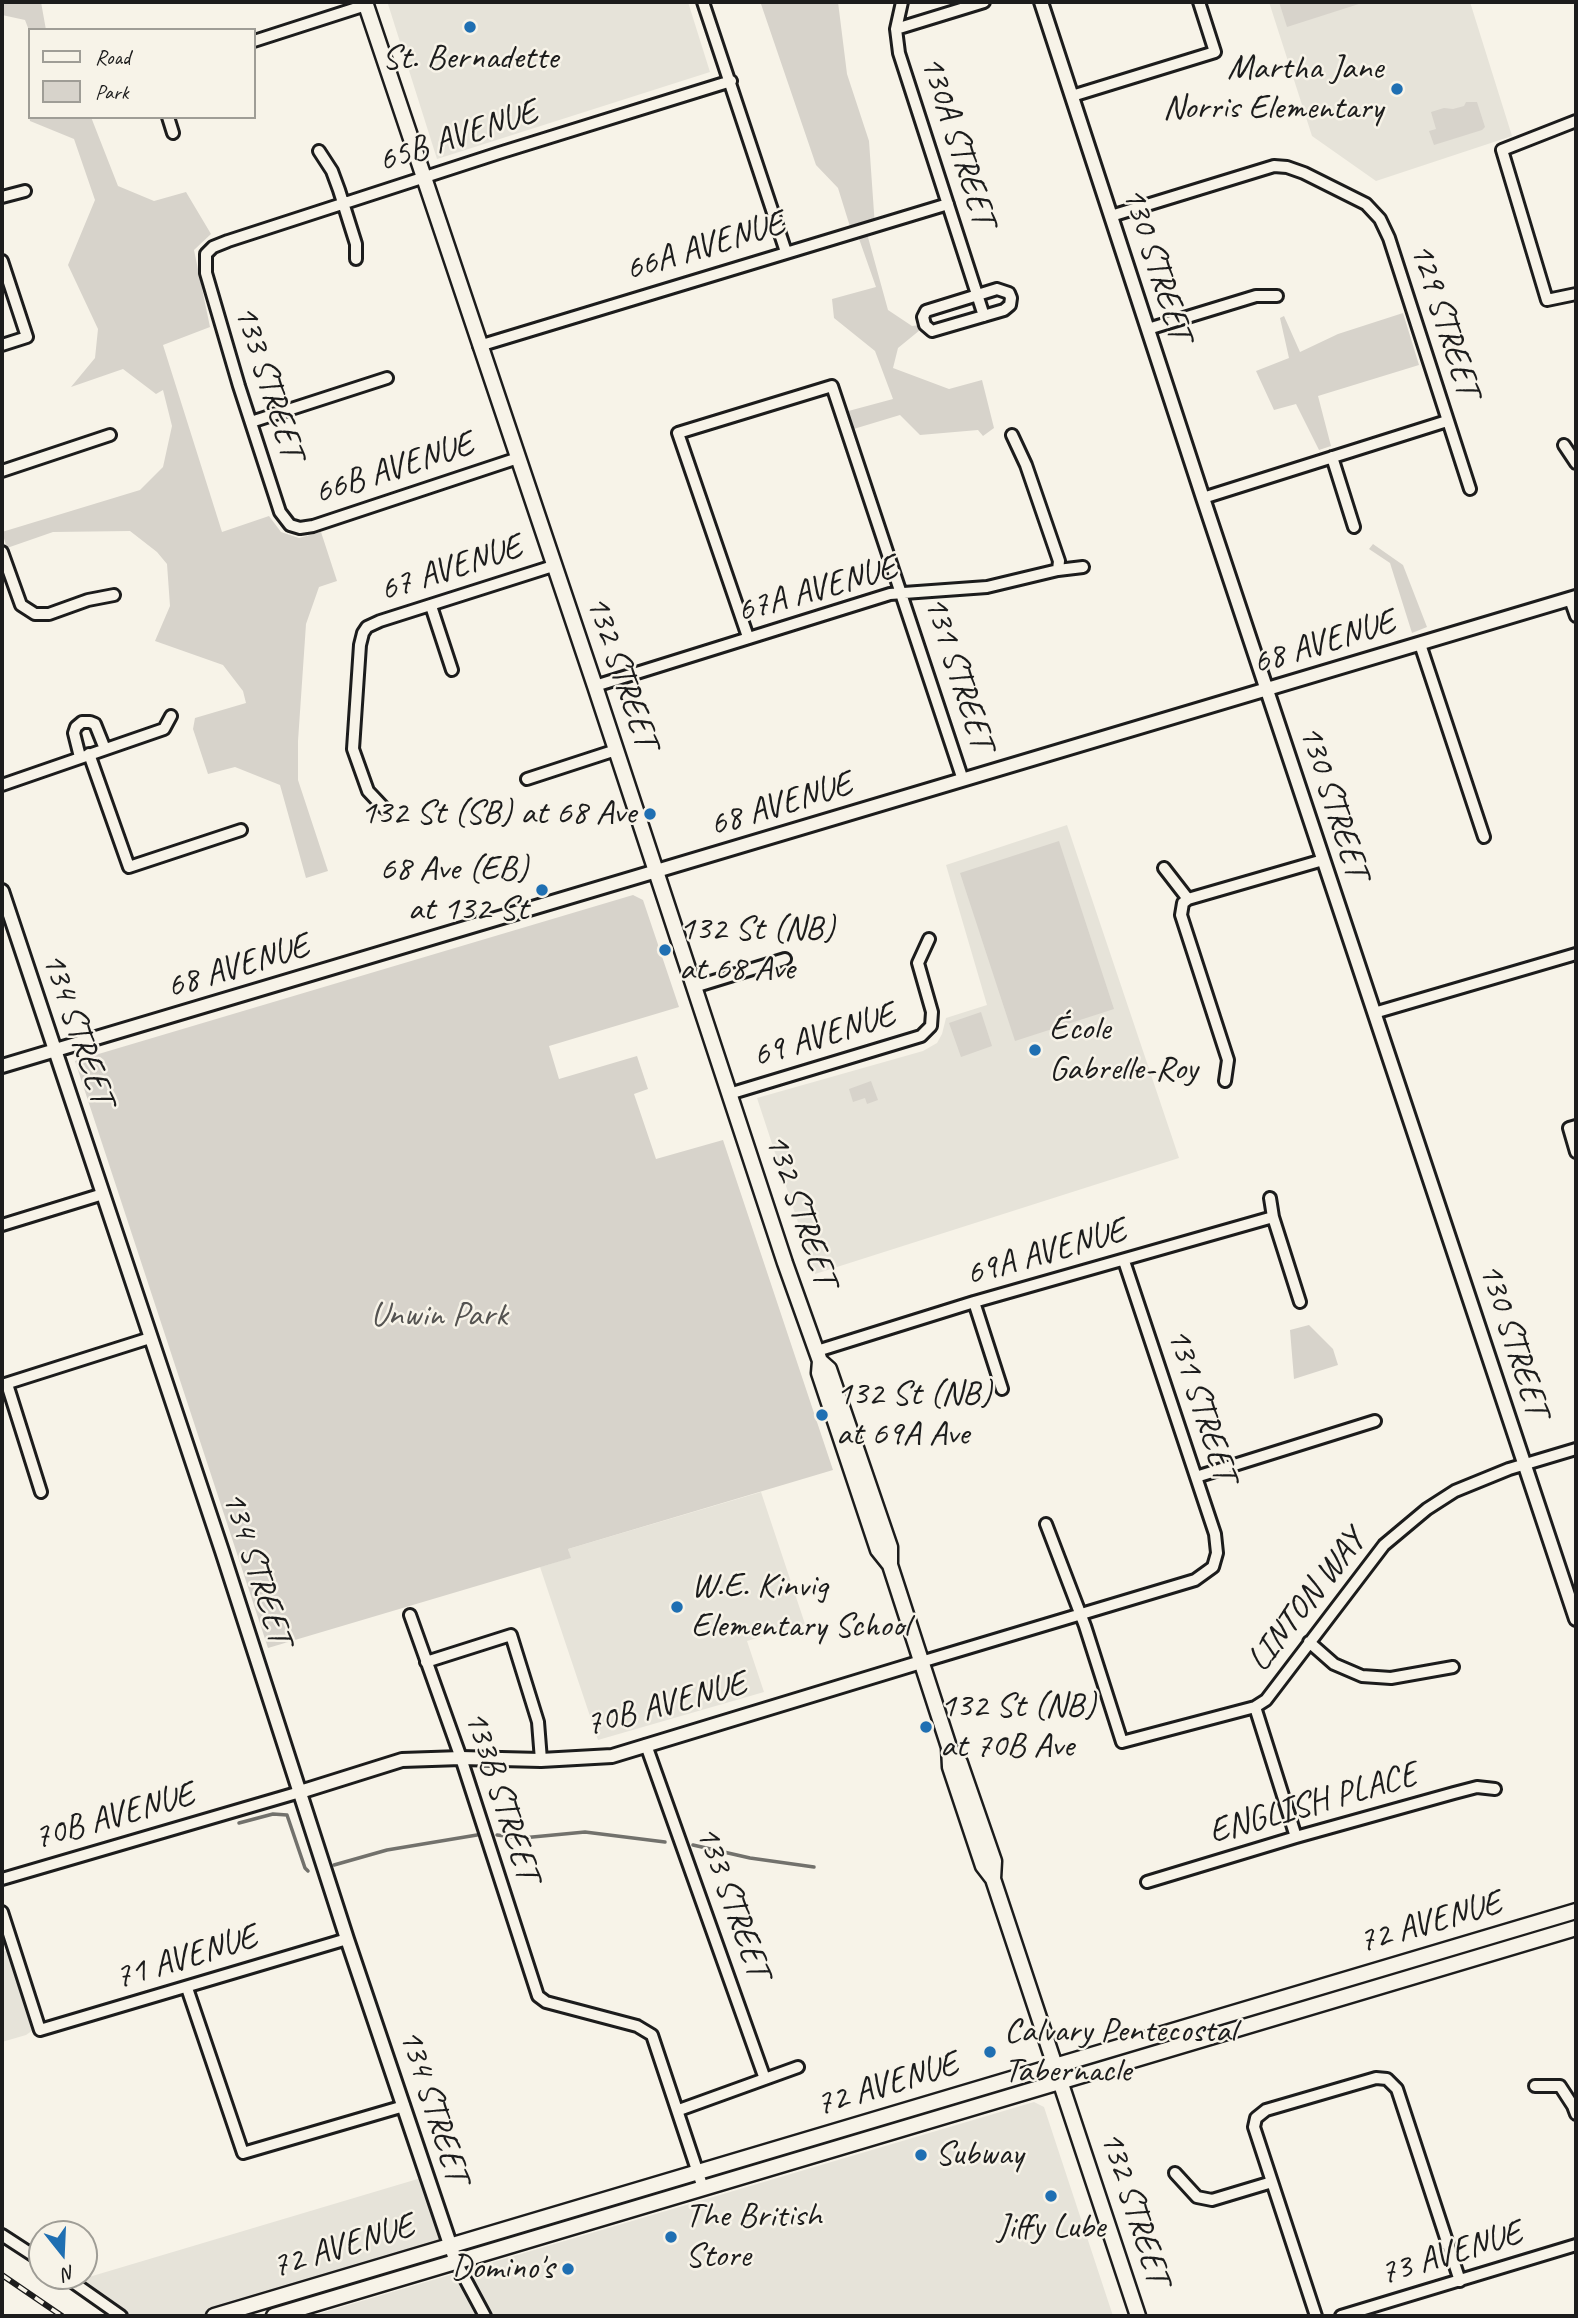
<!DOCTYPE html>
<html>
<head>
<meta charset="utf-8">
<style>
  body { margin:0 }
  #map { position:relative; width:1578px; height:2318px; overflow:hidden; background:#f7f3e8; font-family:Caveat,sans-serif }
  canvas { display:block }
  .frame { position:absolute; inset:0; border:4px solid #1c1c1c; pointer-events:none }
  .legend { position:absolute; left:28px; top:28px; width:228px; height:91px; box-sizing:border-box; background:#f7f3e8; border:2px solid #9f9d96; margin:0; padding:9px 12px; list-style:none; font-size:21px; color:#1c1c1c }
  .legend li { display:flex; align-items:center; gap:14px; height:35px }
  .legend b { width:35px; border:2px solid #9f9d96 }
  .north { position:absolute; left:28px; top:2220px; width:70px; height:70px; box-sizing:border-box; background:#f7f3e8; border:2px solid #9f9d96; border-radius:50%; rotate:162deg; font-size:19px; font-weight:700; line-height:28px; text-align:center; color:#1c1c1c }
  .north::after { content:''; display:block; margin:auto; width:24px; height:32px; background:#1f6fb2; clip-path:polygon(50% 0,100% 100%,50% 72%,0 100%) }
</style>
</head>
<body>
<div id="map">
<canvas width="1578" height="2318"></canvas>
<div class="frame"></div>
<ul class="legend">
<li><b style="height:9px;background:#f7f3e8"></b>Road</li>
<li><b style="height:19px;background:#d7d3cb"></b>Park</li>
</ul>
<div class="north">N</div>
</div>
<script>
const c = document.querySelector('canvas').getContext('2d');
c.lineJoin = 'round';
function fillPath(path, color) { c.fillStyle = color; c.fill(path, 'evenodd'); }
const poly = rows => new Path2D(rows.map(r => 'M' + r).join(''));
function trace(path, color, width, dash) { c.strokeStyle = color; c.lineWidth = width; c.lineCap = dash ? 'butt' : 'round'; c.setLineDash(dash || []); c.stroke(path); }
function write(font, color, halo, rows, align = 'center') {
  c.font = font + ' Caveat,sans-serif'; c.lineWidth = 5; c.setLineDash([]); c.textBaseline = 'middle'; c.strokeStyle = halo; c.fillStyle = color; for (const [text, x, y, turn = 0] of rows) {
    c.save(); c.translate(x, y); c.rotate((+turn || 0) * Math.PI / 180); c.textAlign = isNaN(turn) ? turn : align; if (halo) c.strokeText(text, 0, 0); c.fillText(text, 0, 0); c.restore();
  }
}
fillPath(poly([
  [394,2,688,2,710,72,437,159,388,4],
  [1269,2,1470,2,1512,136,1376,181,1312,136],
  [1067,825,1179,1158,815,1274,757,1098,923,1051,937,1043,942,1034,946,1018,987,1005,946,865],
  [761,1492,805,1624,747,1641,764,1692,598,1740,540,1567,570,1558,568,1549],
  [9,1950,36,2028,26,2035,2,2042,2,1952],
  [1034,2102,1044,2107,1113,2316,311,2316],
  [421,2178,447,2243,200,2316,128,2316,79,2280]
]), '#e6e3d9');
fillPath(poly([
  [2,2,41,2,46,30,30,30,30,33,25,20,2,15],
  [764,2,838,2,847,74,869,141,875,227,866,230,888,310,912,326,920,325,920,330,898,348,893,368,949,389,982,380,994,428,983,436,978,430,920,435,900,415,847,431,841,413,893,399,875,351,834,318,832,299,876,287,857,233,852,233,838,188,816,165,761,4],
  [1279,2,1365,2,1287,27],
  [1466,102,1477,102,1485,127,1482,130,1434,145,1429,131,1436,129,1431,112,1444,108,1453,109,1464,106],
  [29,114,30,117,91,117,118,186,154,201,186,192,211,234,194,250,210,327,163,345,222,532,269,516,281,532,299,538,321,532,337,581,319,587,306,624,298,741,298,780,328,871,306,878,280,785,235,767,208,774,193,729,195,718,246,703,243,691,223,665,155,641,170,606,167,564,157,552,130,531,53,532,7,548,2,532,140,490,163,467,172,426,163,390,156,394,123,369,71,387,95,358,98,329,68,265,95,200,74,139,30,121],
  [1403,313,1419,365,1318,396,1331,446,1319,450,1296,404,1274,410,1256,371,1289,358,1280,318,1284,316,1300,352,1338,334],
  [1373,544,1403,565,1427,627,1412,633,1390,563,1369,549],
  [1059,841,1114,1009,1015,1041,960,873],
  [633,895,643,900,679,1007,549,1046,559,1079,637,1056,648,1089,634,1094,656,1159,723,1140,833,1470,568,1549,571,1558,268,1648,75,1061],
  [981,1012,992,1046,961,1057,949,1023],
  [871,1081,878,1100,867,1104,865,1098,853,1102,849,1089],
  [1309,1325,1333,1349,1338,1365,1294,1379,1290,1330]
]), '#d7d3cb');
trace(poly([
  [239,1823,273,1814,287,1815,305,1868,308,1871],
  [497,1835,522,1838,585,1832,665,1842],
  [693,1845,750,1858,814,1867],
  [334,1865,387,1850,477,1835]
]), '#72716c', 3.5);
const minor = poly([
  [703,2,786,252],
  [902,2,896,29,899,53,984,316],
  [896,29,984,2],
  [254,41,366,5],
  [1072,96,1215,52,1199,2],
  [168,117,173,133],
  [1576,121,1502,150,1547,300,1576,294],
  [319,151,332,171,339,190,356,244,356,259],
  [2,197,25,191],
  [1111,216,1274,166,1287,167,1304,173,1366,204,1380,219,1389,238,1470,489],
  [2,261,27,337,2,345],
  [997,289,1009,293,1011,298,1010,305,1004,310,932,331,925,325,923,317,926,311,997,289],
  [1148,329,1256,296,1277,296],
  [479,346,948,204],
  [251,422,387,378],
  [1564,445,1576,463],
  [1332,457,1354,527],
  [518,458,313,526,300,528,290,525,280,512,239,386,206,273,206,254,213,247,228,241,499,153,731,81],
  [2,471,110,435],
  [1203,498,1447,421],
  [2,552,21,605,35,614,49,614,88,600,114,595],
  [1058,570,1083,567],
  [1570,599,1576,616],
  [431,606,452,670],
  [748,637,678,433,832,386,963,780],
  [1420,644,1484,837],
  [595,686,890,594,987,587,1058,570,1059,561,1026,465,1012,435],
  [89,754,129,867,241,830],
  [80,757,74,733,76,727,82,722,90,722,95,724,105,749],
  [527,779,616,750],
  [2,785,164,729,171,716],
  [384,808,368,791,353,749,360,645,363,633,367,627,380,621,553,566],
  [1164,868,1188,899,1183,903,1181,915,1228,1060,1225,1081],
  [1188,899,1323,860],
  [694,987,785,959],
  [1374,1013,1576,954],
  [729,1094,921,1036,931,1026,932,1012,918,963,929,939],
  [1576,1126,1569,1128,1576,1152],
  [1273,1217,1300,1302],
  [2,1225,103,1194],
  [974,1302,1002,1389],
  [817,1351,974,1302,1273,1217,1270,1198],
  [7,1384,41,1492],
  [2,1385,150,1338],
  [1196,1477,1375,1421],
  [1046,1524,1085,1626,1122,1742,1255,1707,1266,1700,1384,1545,1427,1509,1455,1491,1509,1469,1576,1449],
  [410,1615,461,1758,538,1996,546,2002,637,2026,652,2035,703,2188],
  [1309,1642,1334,1664,1362,1676,1391,1678,1453,1667],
  [426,1662,511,1635,538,1722,541,1760],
  [921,1662,1195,1580,1213,1567,1217,1553,1215,1534,1124,1261],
  [1255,1707,1296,1837],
  [646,1745,765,2079],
  [2,1879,300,1792],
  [1147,1882,1296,1837,1454,1793,1477,1787,1495,1789],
  [2,1912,40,2030,347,1939],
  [187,1988,243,2153,404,2106],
  [1535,2086,1560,2086,1573,2106,1576,2114],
  [679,2110,798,2067],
  [1175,2173,1197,2197,1212,2200,1272,2182],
  [2,2235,42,2261],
  [456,2262,485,2316],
  [64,2276,121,2316],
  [1316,2316,1254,2127,1256,2118,1266,2110,1376,2078,1387,2079,1397,2089,1460,2281],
  [1341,2316,1576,2245]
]);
const tertiary = poly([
  [1041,2,1203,498,1576,1619],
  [2,891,222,1551,347,1939,456,2262],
  [2,1066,1576,597],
  [300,1792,402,1760,461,1758,541,1760,612,1756,921,1662]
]);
const secondary = poly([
  [365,2,595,686,785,1263,820,1361,819,1373,878,1550,890,1565],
  [820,1361,829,1369,890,1547,890,1565,949,1747,950,1767,983,1866,993,1879],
  [949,1747,960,1763,994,1861,993,1879,1138,2316],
  [214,2316,1576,1911],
  [274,2316,1576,1928]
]);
trace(minor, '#1c1c1c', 16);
trace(tertiary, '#1c1c1c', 18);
trace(secondary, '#1c1c1c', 19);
trace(minor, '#f7f3e8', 10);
trace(tertiary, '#f7f3e8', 12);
trace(secondary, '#f7f3e8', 14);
const rail = poly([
  [2,2275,62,2316]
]);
trace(rail, '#1c1c1c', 6);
trace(rail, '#f7f3e8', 3.5, [10]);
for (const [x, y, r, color] of [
  [470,27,7,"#1f6fb2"],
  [1397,89,7,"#1f6fb2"],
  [650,814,7,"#1f6fb2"],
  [542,890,7,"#1f6fb2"],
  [665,950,7,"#1f6fb2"],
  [1035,1050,7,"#1f6fb2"],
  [822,1415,7,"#1f6fb2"],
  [677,1607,7,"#1f6fb2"],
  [926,1727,7,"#1f6fb2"],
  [990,2052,7,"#1f6fb2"],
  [921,2155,7,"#1f6fb2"],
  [1051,2196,7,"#1f6fb2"],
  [671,2237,7,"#1f6fb2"],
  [568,2269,7,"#1f6fb2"]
]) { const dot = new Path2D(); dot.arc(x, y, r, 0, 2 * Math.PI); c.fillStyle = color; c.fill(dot); trace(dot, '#f7f3e8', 2.5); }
write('35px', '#1c1c1c', '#f7f3e8', [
  ["St. Bernadette",470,59,"center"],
  ["Martha Jane",1383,69,"right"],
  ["Norris Elementary",1383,109,"right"],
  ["132 St (SB) at 68 Ave",636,814,"right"],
  ["68 Ave (EB)",528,870,"right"],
  ["at 132 St",528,910,"right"],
  ["132 St (NB)",679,930],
  ["at 68 Ave",679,970],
  ["École",1049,1030],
  ["Gabrelle-Roy",1049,1070],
  ["132 St (NB)",836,1395],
  ["at 69A Ave",836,1435],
  ["W.E. Kinvig",691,1587],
  ["Elementary School",691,1627],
  ["132 St (NB)",940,1707],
  ["at 70B Ave",940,1747],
  ["Calvary Pentecostal",1004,2032],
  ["Tabernacle",1004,2072],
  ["Subway",935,2155],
  ["The British",685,2217],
  ["Store",685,2257],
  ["Jiffy Lube",1051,2228,"center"],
  ["Domino's",554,2269,"right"]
], 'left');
write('35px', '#1c1c1c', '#f7f3e8', [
  ["65B AVENUE",458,137,-18],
  ["130A STREET",957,141,72],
  ["66A AVENUE",705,247,-17],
  ["130 STREET",1156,264,72],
  ["129 STREET",1444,320,72],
  ["133 STREET",268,382,72],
  ["66B AVENUE",394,469,-18],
  ["67 AVENUE",451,569,-18],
  ["67A AVENUE",817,590,-16],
  ["68 AVENUE",1324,643,-17],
  ["132 STREET",621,672,71],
  ["131 STREET",958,673,72],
  ["130 STREET",1333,802,72],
  ["68 AVENUE",781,805,-17],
  ["68 AVENUE",238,967,-17],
  ["134 STREET",77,1029,71],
  ["69 AVENUE",824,1036,-17],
  ["132 STREET",800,1210,71],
  ["69A AVENUE",1046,1253,-16],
  ["130 STREET",1513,1340,72],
  ["131 STREET",1201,1405,72],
  ["134 STREET",256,1568,72],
  ["LINTON WAY",1307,1601,-52],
  ["70B AVENUE",666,1705,-15],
  ["133B STREET",501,1796,72],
  ["ENGLISH PLACE",1313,1804,-16],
  ["70B AVENUE",114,1817,-16],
  ["133 STREET",732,1902,70],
  ["72 AVENUE",1430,1923,-16],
  ["71 AVENUE",186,1958,-17],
  ["72 AVENUE",887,2085,-17],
  ["134 STREET",433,2106,72],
  ["132 STREET",1134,2208,72],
  ["72 AVENUE",343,2247,-17],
  ["73 AVENUE",1451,2254,-17]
]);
write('35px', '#545351', '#f7f3e8', [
  ["Unwin Park",439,1316]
]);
</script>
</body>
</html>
